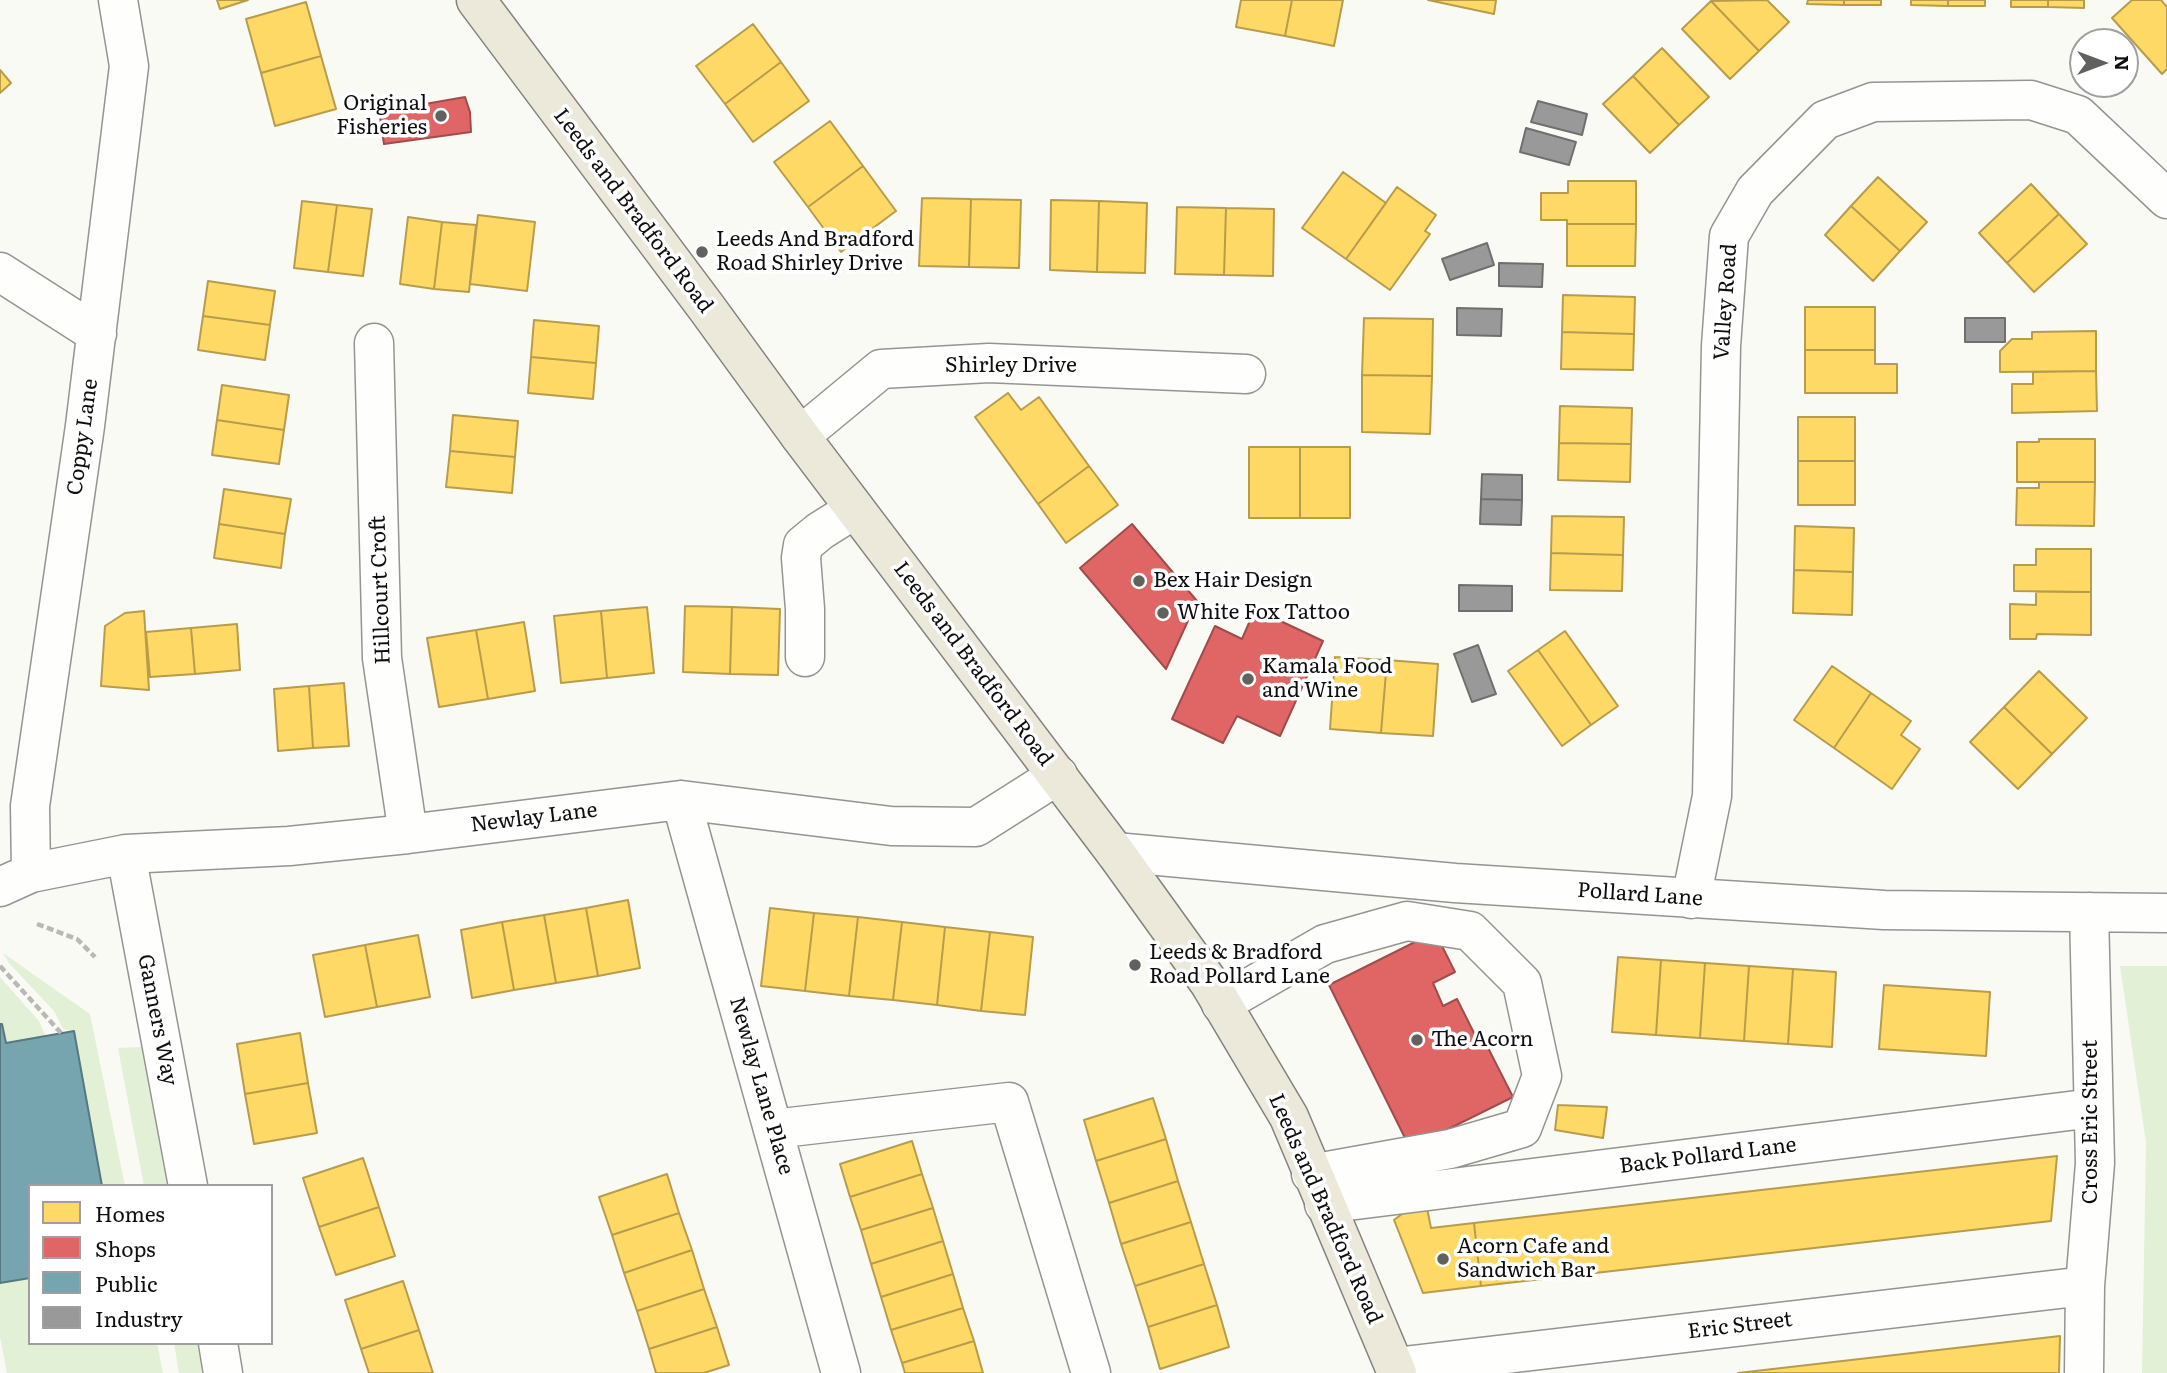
<!DOCTYPE html>
<html>
<head>
<meta charset="utf-8">
<style>
  body { margin:0 }
  #map { position:relative; width:2167px; height:1373px; overflow:hidden; background:#fafaf4; font-family:Literata,serif }
  canvas { display:block }
  .legend { position:absolute; left:28px; top:1184px; width:245px; height:161px; box-sizing:border-box; background:#fff; border:2px solid #9f9f9f; margin:0; padding:9px 12px; list-style:none; font-size:21px; color:#0e0e0e }
  .legend li { display:flex; align-items:center; gap:14px; height:35px }
  .legend b { width:35px; border:2px solid #9f9f9f }
  .north { position:absolute; left:2069px; top:28px; width:70px; height:70px; box-sizing:border-box; background:#fff; border:2px solid #9f9f9f; border-radius:50%; rotate:90deg; font-size:19px; font-weight:700; line-height:28px; text-align:center; color:#0e0e0e }
  .north::after { content:''; display:block; margin:auto; width:24px; height:32px; background:#61615e; clip-path:polygon(50% 0,100% 100%,50% 72%,0 100%) }
</style>
</head>
<body>
<div id="map">
<canvas width="2167" height="1373"></canvas>
<ul class="legend">
<li><b style="height:19px;background:#ffd966"></b>Homes</li>
<li><b style="height:19px;background:#e06666"></b>Shops</li>
<li><b style="height:19px;background:#76a5af"></b>Public</li>
<li><b style="height:19px;background:#999"></b>Industry</li>
</ul>
<div class="north">N</div>
</div>
<script>
const c = document.querySelector('canvas').getContext('2d');
c.lineJoin = 'round';
function fillPath(path, color) { c.fillStyle = color; c.fill(path, 'evenodd'); }
const poly = rows => new Path2D(rows.map(r => 'M' + r).join(''));
function trace(path, color, width, dash) { c.strokeStyle = color; c.lineWidth = width; c.lineCap = dash ? 'butt' : 'round'; c.setLineDash(dash || []); c.stroke(path); }
function write(font, color, halo, rows, align = 'center') {
  c.font = font + ' Literata,serif'; c.lineWidth = 7; c.setLineDash([]); c.textBaseline = 'middle'; c.strokeStyle = halo; c.fillStyle = color; for (const [text, x, y, turn = 0] of rows) {
    c.save(); c.translate(x, y); c.rotate((+turn || 0) * Math.PI / 180); c.textAlign = isNaN(turn) ? turn : align; if (halo) c.strokeText(text, 0, 0); c.fillText(text, 0, 0); c.restore();
  }
}
fillPath(poly([
  [3,953,90,1014,125,1186,102,1186,74,1031,63,1029,54,1011,9,963],
  [2120,966,2167,966,2167,1373,2142,1373,2146,1142],
  [0,977,39,1021,46,1037,6,1043,2,1024,0,1024],
  [141,1047,167,1186,144,1186,118,1048],
  [30,1278,30,1343,157,1343,163,1373,7,1373,0,1337,0,1283],
  [174,1343,197,1343,202,1373,179,1373]
]), '#e2f0d5');
const homes = poly([
  [217,0,248,0,220,9,217,0],
  [1241,0,1292,0,1285,36,1236,27,1241,0],
  [1292,0,1343,0,1334,46,1285,36,1292,0],
  [1428,0,1496,0,1494,14,1428,0],
  [1767,0,1789,22,1759,51,1711,1,1767,0],
  [1808,0,1844,0,1844,5,1807,4,1808,0],
  [1844,0,1881,0,1881,5,1844,5,1844,0],
  [1911,0,1948,0,1948,6,1911,5,1911,0],
  [1948,0,1985,0,1985,6,1948,6,1948,0],
  [2011,0,2048,0,2048,7,2011,7,2011,0],
  [2048,0,2084,0,2084,8,2048,7,2048,0],
  [2132,0,2161,0,2167,7,2167,69,2162,74,2112,18,2132,0],
  [1711,1,1759,51,1730,79,1682,29,1711,1],
  [306,2,321,56,261,73,246,19,306,2],
  [753,24,781,62,725,104,696,66,753,24],
  [1662,48,1709,97,1679,125,1633,76,1662,48],
  [321,56,336,109,275,126,261,73,321,56],
  [781,62,809,101,753,142,725,104,781,62],
  [0,70,11,83,0,93,0,70],
  [1633,76,1679,125,1650,153,1603,104,1633,76],
  [830,121,863,166,808,207,774,162,830,121],
  [863,166,896,211,841,252,808,207,863,166],
  [1343,172,1386,203,1346,259,1302,228,1343,172],
  [1878,177,1927,222,1900,251,1851,206,1878,177],
  [1568,181,1636,181,1636,224,1567,224,1567,220,1541,220,1541,193,1568,193,1568,181],
  [2031,184,2059,214,2007,263,1979,233,2031,184],
  [1397,187,1436,215,1425,231,1430,234,1390,290,1346,259,1397,187],
  [922,198,971,199,969,267,919,266,922,198],
  [971,199,1021,200,1019,268,969,267,971,199],
  [1051,200,1099,201,1097,272,1050,270,1051,200],
  [302,201,337,205,328,272,294,268,302,201],
  [1099,201,1147,203,1145,273,1097,272,1099,201],
  [337,205,372,209,363,276,328,272,337,205],
  [1851,206,1900,251,1873,281,1825,235,1851,206],
  [1177,207,1226,208,1224,275,1175,274,1177,207],
  [1226,208,1274,209,1273,276,1224,275,1226,208],
  [2059,214,2087,244,2034,292,2007,263,2059,214],
  [478,215,535,222,527,291,470,284,478,215],
  [408,217,442,222,434,289,400,284,408,217],
  [442,222,476,225,469,292,434,289,442,222],
  [1567,224,1636,224,1635,266,1567,266,1567,224],
  [208,281,275,291,270,325,203,316,208,281],
  [1563,295,1635,297,1634,334,1562,332,1563,295],
  [1805,307,1875,307,1875,350,1805,350,1805,307],
  [203,316,270,325,265,360,198,350,203,316],
  [1364,318,1433,319,1432,376,1362,375,1364,318],
  [534,320,599,326,596,363,531,357,534,320],
  [2096,331,2096,371,2000,372,2000,351,2012,339,2032,339,2032,332,2096,331],
  [1562,332,1634,334,1633,370,1561,369,1562,332],
  [1805,350,1875,350,1875,364,1897,364,1897,393,1805,393,1805,350],
  [531,357,596,363,593,399,528,393,531,357],
  [2096,371,2097,411,2012,413,2012,384,2033,384,2033,372,2096,371],
  [1362,375,1432,376,1430,434,1362,432,1362,375],
  [222,385,289,395,284,430,217,420,222,385],
  [1008,393,1021,410,1039,397,1089,466,1038,504,975,417,1008,393],
  [1560,406,1632,408,1631,444,1559,443,1560,406],
  [453,415,518,421,515,457,450,451,453,415],
  [1798,417,1855,417,1855,461,1798,461,1798,417],
  [217,420,284,430,279,464,212,455,217,420],
  [2039,439,2095,439,2095,482,2017,482,2017,442,2039,442,2039,439],
  [1559,443,1631,444,1630,482,1558,480,1559,443],
  [1249,447,1300,447,1300,518,1249,518,1249,447],
  [1300,447,1350,447,1350,518,1300,518,1300,447],
  [450,451,515,457,512,493,446,487,450,451],
  [1798,461,1855,461,1855,505,1798,505,1798,461],
  [1089,466,1118,505,1066,543,1038,504,1089,466],
  [2039,482,2095,482,2094,526,2016,525,2017,488,2039,488,2039,482],
  [224,489,291,499,285,534,219,524,224,489],
  [1552,516,1624,517,1623,555,1551,553,1552,516],
  [219,524,285,534,281,568,214,558,219,524],
  [1795,526,1854,528,1853,572,1794,570,1795,526],
  [2036,549,2091,549,2091,592,2014,591,2014,565,2036,565,2036,549],
  [1551,553,1623,555,1622,591,1550,590,1551,553],
  [1794,570,1853,572,1852,615,1793,613,1794,570],
  [2036,592,2091,592,2091,635,2037,634,2036,639,2010,639,2010,604,2036,605,2036,592],
  [685,606,732,607,730,674,683,672,685,606],
  [647,607,654,673,607,678,601,611,647,607],
  [732,607,780,609,778,675,730,674,732,607],
  [144,611,149,690,101,686,105,626,125,613,144,611],
  [601,611,607,678,561,683,554,616,601,611],
  [524,622,535,691,488,699,476,630,524,622],
  [237,624,240,670,195,674,191,628,237,624],
  [191,628,195,674,150,677,146,632,191,628],
  [476,630,488,699,439,707,427,638,476,630],
  [1565,631,1618,706,1591,725,1538,650,1565,631],
  [1538,650,1591,725,1562,746,1508,671,1538,650],
  [1335,657,1387,660,1381,733,1330,729,1335,657],
  [1387,660,1438,664,1433,736,1381,733,1387,660],
  [1832,666,1871,693,1834,748,1794,720,1832,666],
  [2039,671,2087,718,2052,754,2004,707,2039,671],
  [344,683,349,746,313,748,309,686,344,683],
  [309,686,313,748,278,751,274,689,309,686],
  [1871,693,1911,721,1901,735,1920,749,1892,789,1834,748,1871,693],
  [2004,707,2052,754,2018,789,1970,742,2004,707],
  [628,900,640,968,598,976,586,908,628,900],
  [586,908,598,976,556,983,544,915,586,908],
  [770,908,814,913,805,991,761,986,770,908],
  [814,913,858,917,849,996,805,991,814,913],
  [544,915,556,983,514,990,502,922,544,915],
  [858,917,902,922,893,1000,849,996,858,917],
  [502,922,514,990,472,998,461,930,502,922],
  [902,922,945,927,937,1005,893,1000,902,922],
  [945,927,990,932,981,1011,937,1005,945,927],
  [990,932,1033,937,1025,1015,981,1011,990,932],
  [418,935,430,997,377,1007,365,945,418,935],
  [365,945,377,1007,325,1017,313,955,365,945],
  [1618,957,1661,960,1656,1035,1612,1032,1618,957],
  [1661,960,1705,963,1700,1038,1656,1035,1661,960],
  [1705,963,1749,966,1744,1041,1700,1038,1705,963],
  [1749,966,1793,969,1788,1044,1744,1041,1749,966],
  [1793,969,1836,972,1832,1047,1788,1044,1793,969],
  [1884,985,1990,992,1986,1056,1879,1049,1884,985],
  [300,1033,308,1083,245,1094,237,1044,300,1033],
  [308,1083,317,1133,254,1144,245,1094,308,1083],
  [1153,1098,1166,1139,1096,1161,1084,1120,1153,1098],
  [1558,1105,1607,1107,1603,1138,1555,1130,1558,1105],
  [1166,1139,1178,1181,1109,1203,1096,1161,1166,1139],
  [912,1141,922,1174,850,1197,840,1164,912,1141],
  [2057,1156,2051,1221,1481,1286,1474,1223,2057,1156],
  [363,1158,379,1207,319,1227,303,1178,363,1158],
  [667,1174,679,1213,612,1235,599,1197,667,1174],
  [922,1174,933,1208,861,1230,850,1197,922,1174],
  [1178,1181,1191,1222,1121,1244,1109,1203,1178,1181],
  [379,1207,395,1256,336,1275,319,1227,379,1207],
  [933,1208,943,1241,871,1264,861,1230,933,1208],
  [1427,1208,1431,1228,1474,1223,1481,1286,1423,1293,1394,1220,1406,1211,1427,1208],
  [679,1213,692,1250,624,1273,612,1235,679,1213],
  [1191,1222,1204,1264,1135,1286,1121,1244,1191,1222],
  [943,1241,953,1274,881,1297,871,1264,943,1241],
  [692,1250,704,1289,637,1311,624,1273,692,1250],
  [1204,1264,1217,1305,1148,1327,1135,1286,1204,1264],
  [953,1274,963,1308,891,1330,881,1297,953,1274],
  [403,1281,419,1330,361,1349,345,1300,403,1281],
  [704,1289,717,1327,649,1349,637,1311,704,1289],
  [1217,1305,1229,1347,1160,1369,1148,1327,1217,1305],
  [963,1308,974,1341,902,1363,891,1330,963,1308],
  [717,1327,729,1365,704,1373,656,1373,649,1349,717,1327],
  [419,1330,433,1373,369,1373,361,1349,419,1330],
  [2060,1336,2059,1373,1738,1373,2060,1336],
  [974,1341,983,1373,905,1373,902,1363,974,1341]
]);
fillPath(homes, '#ffd966');
trace(homes, '#b79c4c', 2);
const shops = poly([
  [465,97,470,112,471,132,384,144,380,117,394,103,408,107,465,97],
  [1132,524,1197,601,1166,669,1080,568,1132,524],
  [1255,609,1323,641,1280,736,1237,716,1223,743,1172,719,1215,626,1242,639,1255,609],
  [1435,932,1455,972,1433,983,1443,1006,1457,999,1478,1041,1483,1038,1513,1097,1410,1148,1329,985,1435,932]
]);
fillPath(shops, '#e06666');
trace(shops, '#a14c4c', 2);
const public = poly([
  [0,1024,2,1024,6,1043,74,1031,102,1186,30,1186,30,1278,0,1283,0,1024]
]);
fillPath(public, '#76a5af');
trace(public, '#57787f', 2);
const industry = poly([
  [1538,101,1587,114,1582,135,1531,122,1538,101],
  [1526,128,1576,142,1569,165,1520,152,1526,128],
  [1487,243,1494,265,1450,280,1442,259,1487,243],
  [1499,263,1543,264,1542,287,1499,286,1499,263],
  [1457,308,1502,309,1501,336,1457,335,1457,308],
  [1965,318,2005,318,2005,342,1965,342,1965,318],
  [1482,474,1522,475,1522,500,1481,499,1482,474],
  [1481,499,1522,500,1521,525,1480,524,1481,499],
  [1459,585,1512,586,1512,611,1459,611,1459,585],
  [1478,645,1496,694,1472,702,1454,654,1478,645]
]);
fillPath(industry, '#999');
trace(industry, '#6f6f6f', 2);
const minor = poly([
  [0,272,97,334],
  [374,343,382,658,408,834],
  [800,436,881,369,989,363,1246,374],
  [805,657,805,609,801,558,803,545,820,531,855,509],
  [681,800,841,1373],
  [1115,852,1455,883,1884,910,2167,913],
  [126,854,188,1186],
  [31,873,30,806,85,426,129,66,118,0],
  [0,887,31,873,126,854,289,846,408,834,681,800,891,826,976,827,1058,775],
  [1691,899,1712,796,1721,346,1729,236,1755,191,1825,120,1873,102,2031,100,2078,115,2167,199],
  [1221,1004,1325,944,1407,921,1470,931,1522,983,1542,1076,1522,1128,1450,1149,1311,1174],
  [773,1129,1009,1102,1091,1373],
  [1324,1204,2093,1108],
  [218,1343,223,1373],
  [1395,1367,2085,1286],
  [2084,1373,2085,1286,2095,1163,2089,912]
]);
const major = poly([
  [476,0,706,307,800,436,1115,852,1210,984,1289,1117,1397,1373]
]);
trace(minor, '#949492', 41);
trace(major, '#82827f', 41);
trace(poly([
  [37,924,77,939,95,957],
  [0,966,61,1033]
]), '#b8b8b7', 4.5, [7, 3.5]);
trace(minor, '#fefefd', 38);
trace(major, '#ece9da', 38);
for (const [x, y, r, color] of [
  [441,116,7,"#61615e"],
  [702,252,7,"#61615e"],
  [1139,581,7,"#61615e"],
  [1163,613,7,"#61615e"],
  [1248,679,7,"#61615e"],
  [1135,965,7,"#61615e"],
  [1417,1040,7,"#61615e"],
  [1443,1259,7,"#61615e"]
]) { const dot = new Path2D(); dot.arc(x, y, r, 0, 2 * Math.PI); c.fillStyle = color; c.fill(dot); trace(dot, '#fff', 2.5); }
write('21px', '#0e0e0e', '#fff', [
  ["Original",427,104,"right"],
  ["Fisheries",427,128,"right"],
  ["Leeds And Bradford",716,240],
  ["Road Shirley Drive",716,264],
  ["Bex Hair Design",1153,581],
  ["White Fox Tattoo",1177,613],
  ["Kamala Food",1262,667],
  ["and Wine",1262,691],
  ["Leeds & Bradford",1149,953],
  ["Road Pollard Lane",1149,977],
  ["The Acorn",1431,1040],
  ["Acorn Cafe and",1457,1247],
  ["Sandwich Bar",1457,1271]
], 'left');
write('21px', '#0e0e0e', '#fff', [
  ["Leeds and Bradford Road",633,211,53],
  ["Valley Road",1726,302,-86],
  ["Shirley Drive",1011,366],
  ["Coppy Lane",83,437,-82],
  ["Hillcourt Croft",381,590,-92],
  ["Leeds and Bradford Road",973,664,53],
  ["Newlay Lane",534,818,-7],
  ["Pollard Lane",1640,895,4],
  ["Ganners Way",157,1020,79],
  ["Newlay Lane Place",761,1086,74],
  ["Cross Eric Street",2091,1122,-90],
  ["Back Pollard Lane",1708,1156,-7],
  ["Leeds and Bradford Road",1325,1209,66],
  ["Eric Street",1740,1326,-7]
]);
</script>
</body>
</html>
